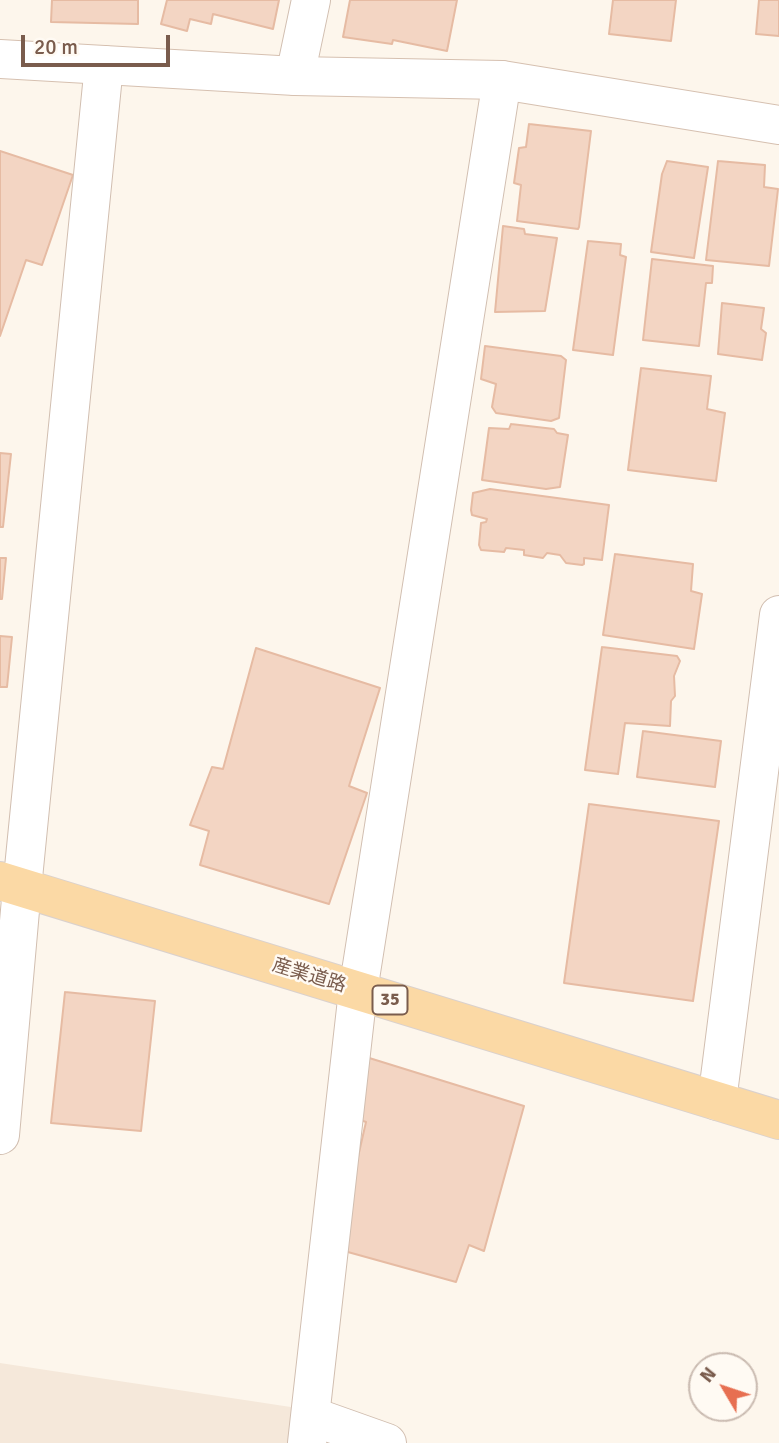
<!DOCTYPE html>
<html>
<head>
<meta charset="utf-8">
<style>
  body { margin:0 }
  #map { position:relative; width:779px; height:1443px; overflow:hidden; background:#fdf6ec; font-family:Signika,sans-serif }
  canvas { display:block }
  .north { position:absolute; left:688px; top:1352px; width:70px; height:70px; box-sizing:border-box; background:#fffaf3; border:2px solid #cabbb1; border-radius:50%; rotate:309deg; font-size:19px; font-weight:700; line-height:28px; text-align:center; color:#7a5c4d }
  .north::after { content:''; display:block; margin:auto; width:24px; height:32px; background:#e76f51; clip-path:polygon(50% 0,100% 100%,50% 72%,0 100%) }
  .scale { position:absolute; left:21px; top:35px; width:149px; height:32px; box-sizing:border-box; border:4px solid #7a5c4d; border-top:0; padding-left:9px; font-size:21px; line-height:24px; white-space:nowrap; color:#7a5c4d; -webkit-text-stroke:5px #fffaf3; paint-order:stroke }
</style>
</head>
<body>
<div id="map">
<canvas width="779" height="1443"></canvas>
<div class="north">N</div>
<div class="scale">20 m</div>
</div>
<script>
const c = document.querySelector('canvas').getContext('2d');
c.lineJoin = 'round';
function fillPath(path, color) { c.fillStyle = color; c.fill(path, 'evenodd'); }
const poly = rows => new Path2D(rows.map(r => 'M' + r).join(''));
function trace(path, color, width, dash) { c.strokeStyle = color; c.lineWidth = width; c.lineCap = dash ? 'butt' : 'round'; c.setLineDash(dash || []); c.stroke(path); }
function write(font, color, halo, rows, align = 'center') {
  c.font = font + ' Signika,"Noto Sans JP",sans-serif'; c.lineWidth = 5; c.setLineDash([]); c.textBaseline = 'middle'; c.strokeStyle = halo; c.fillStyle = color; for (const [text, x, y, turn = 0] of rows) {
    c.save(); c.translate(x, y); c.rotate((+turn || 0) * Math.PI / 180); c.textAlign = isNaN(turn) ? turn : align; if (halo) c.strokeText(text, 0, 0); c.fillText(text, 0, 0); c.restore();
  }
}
fillPath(poly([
  [0,1363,304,1409,404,1443,0,1443]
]), '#f5e8da');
const building = poly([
  [52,0,138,0,138,24,51,22,52,0],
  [167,0,279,0,273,29,213,14,211,24,190,19,187,31,161,24,167,0],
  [350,0,457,0,447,51,393,40,392,44,343,37,350,0],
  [613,0,676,0,671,41,609,34,613,0],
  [759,0,779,0,779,36,756,34,759,0],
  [529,124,591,131,579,227,578,229,517,221,521,185,514,183,519,148,526,147,529,124],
  [0,151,73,175,42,265,26,260,0,336,0,151],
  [667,161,708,167,694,258,651,252,662,174,667,161],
  [718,161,765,165,764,187,778,189,769,266,706,260,718,161],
  [503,226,524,229,525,234,557,238,545,311,495,312,503,226],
  [588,241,621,244,620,255,626,257,613,355,573,350,588,241],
  [652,259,713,266,712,283,706,283,699,346,643,340,652,259],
  [722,303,764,308,761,329,766,333,762,360,718,354,722,303],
  [485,346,561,356,566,360,559,418,551,421,496,413,492,407,496,384,481,379,485,346],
  [641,368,711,376,707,409,725,413,716,481,628,470,641,368],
  [511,424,554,429,557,433,568,435,560,487,546,489,482,480,489,428,509,429,511,424],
  [0,453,11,454,3,527,0,527,0,453],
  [490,489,609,505,602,560,584,558,584,564,582,565,566,563,560,555,547,553,543,558,524,555,524,550,506,548,504,552,481,550,479,545,481,523,486,522,487,519,472,515,471,510,473,493,490,489],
  [615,554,693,564,691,591,702,594,694,649,603,635,615,554],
  [0,558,6,558,2,599,0,599,0,558],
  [0,636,12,637,7,687,0,687,0,636],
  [602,647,677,656,680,661,674,676,675,696,671,701,670,726,625,723,618,774,585,770,602,647],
  [256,648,380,688,349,786,367,793,329,904,200,865,209,831,190,825,212,767,223,769,256,648],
  [643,731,721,741,715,787,637,777,643,731],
  [589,804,719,821,693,1001,564,983,589,804],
  [65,992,155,1001,141,1131,51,1123,65,992],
  [366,1057,524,1106,484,1251,469,1245,456,1282,337,1249,366,1122,349,1116,366,1057]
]);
fillPath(building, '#f3d5c3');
trace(building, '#e6bba3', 2);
const street = poly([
  [295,76,311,0],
  [717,1101,779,615],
  [0,1135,22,888,104,65],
  [311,1416,387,1443],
  [307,1443,358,991,502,80]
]);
const secondary = poly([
  [0,59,295,76,502,80,779,125]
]);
const primary = poly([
  [0,881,779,1120]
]);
trace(street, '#d1beb0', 40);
trace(secondary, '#d6c0b0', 40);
trace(primary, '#dad1cd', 40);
trace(street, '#fff', 38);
trace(secondary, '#fff', 38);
trace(primary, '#fbd9a5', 38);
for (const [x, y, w] of [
  [390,1000,35]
]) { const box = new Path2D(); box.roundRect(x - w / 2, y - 14.5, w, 29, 5); c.fillStyle = '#fffaf3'; c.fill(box); trace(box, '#7a5c4d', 2); }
write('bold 18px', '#7a5c4d', null, [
  ["35",390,1000]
]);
write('19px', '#7a5c4d', '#fffaf3', [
  ["産業道路",309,976,17]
]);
</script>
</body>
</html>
